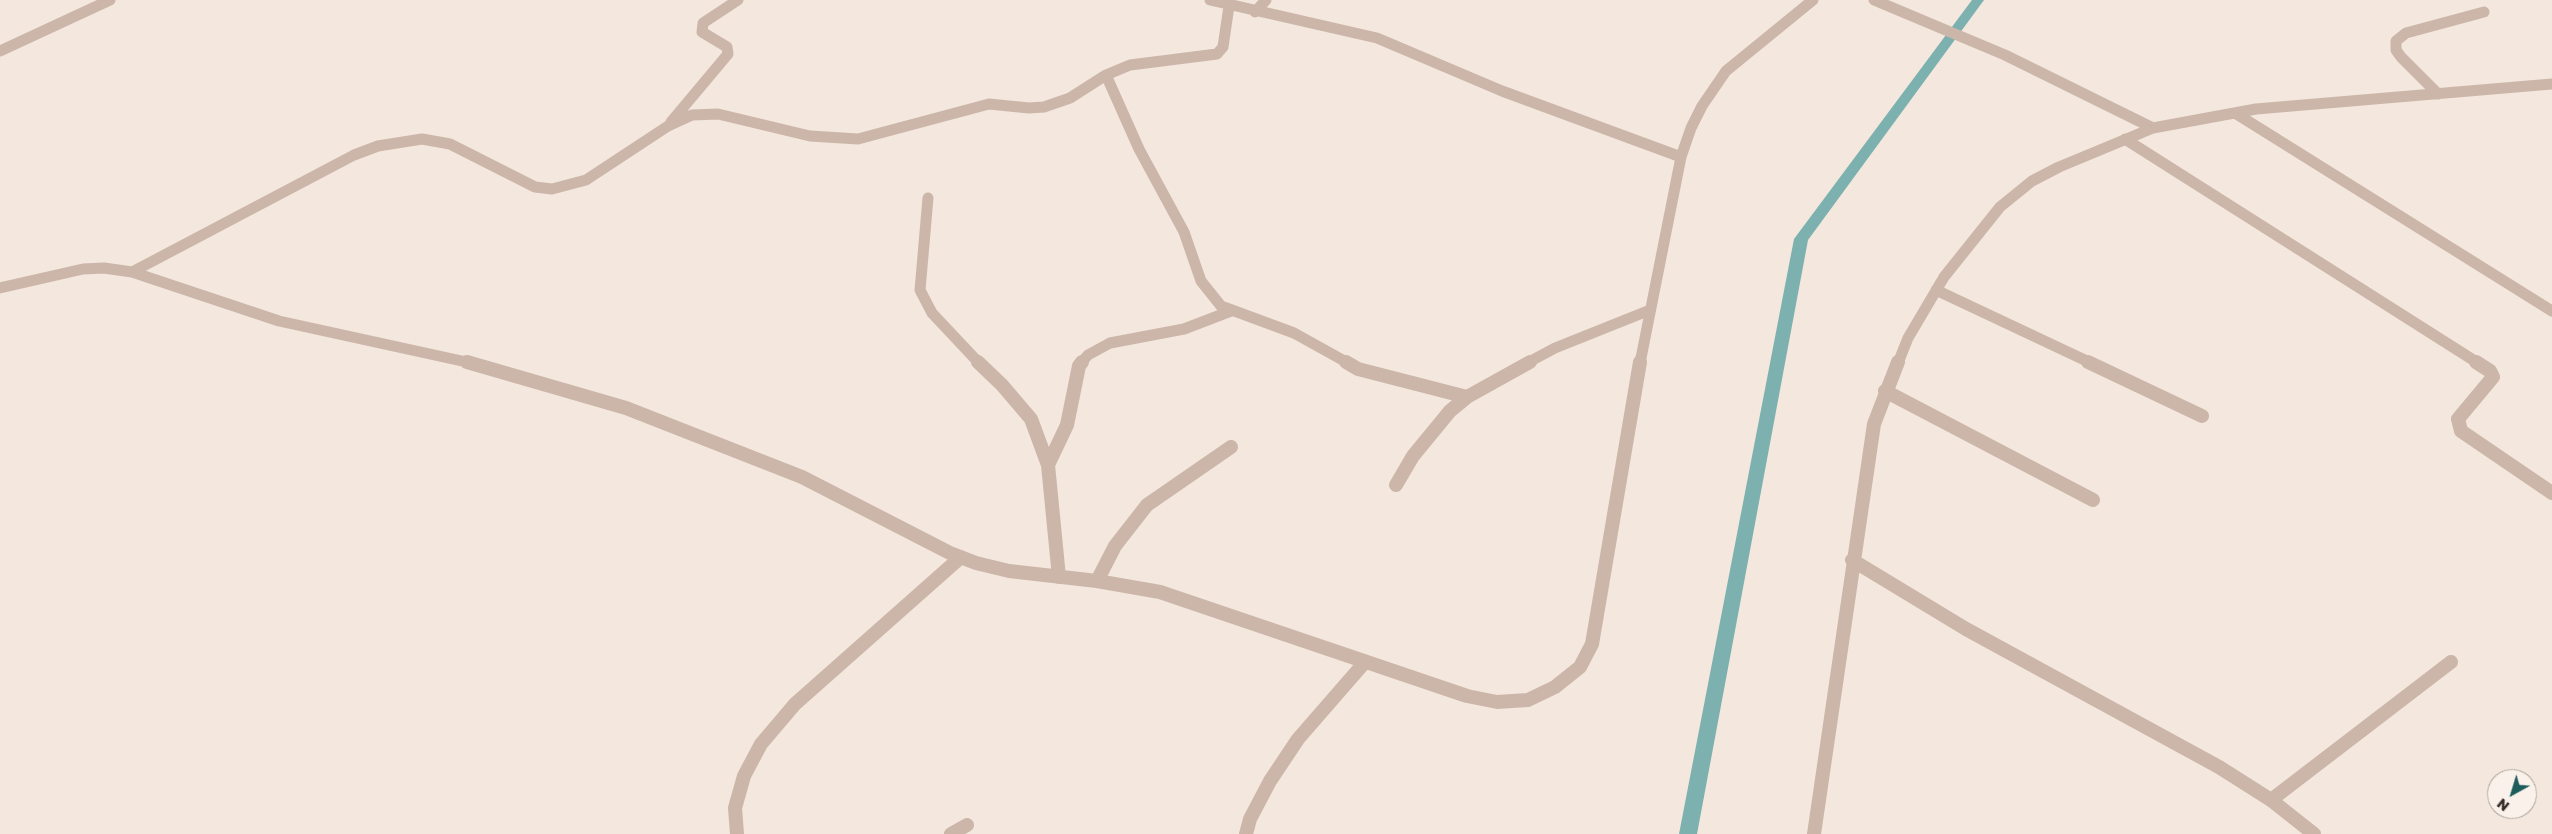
<!DOCTYPE html>
<html>
<head>
<meta charset="utf-8">
<style>
  body { margin:0 }
  #map { position:relative; width:2552px; height:834px; overflow:hidden; background:#f3e7de; font-family:"Golos Text",sans-serif }
  canvas { display:block }
  .north { position:absolute; left:2487px; top:769px; width:50px; height:50px; box-sizing:border-box; background:#faf2ea; border:1px solid #ada39d; border-radius:50%; rotate:219deg; font-size:14px; font-weight:700; line-height:20px; text-align:center; color:#392d29 }
  .north::after { content:''; display:block; margin:auto; width:18px; height:22px; background:#1d5c5b; clip-path:polygon(50% 0,100% 100%,50% 72%,0 100%) }
</style>
</head>
<body>
<div id="map">
<canvas width="2552" height="834"></canvas>
<div class="north">N</div>
</div>
<script>
const c = document.querySelector('canvas').getContext('2d');
c.lineJoin = 'round';
const poly = rows => new Path2D(rows.map(r => 'M' + r).join(''));
function fillPath(path, color) { c.fillStyle = color; c.fill(path, 'evenodd'); }
function trace(path, color, width, dash) { c.strokeStyle = color; c.lineWidth = width; c.lineCap = dash ? 'butt' : 'round'; c.setLineDash(dash || []); c.stroke(path); }
fillPath(poly([
  [1972,0,1984,0,1808,240,1697,834,1679,834,1794,239,1972,0]
]), '#7cb1af');
trace(poly([
  [1210,0,1377,38,1502,91,1681,157],
  [1874,0,2005,55,2153,128],
  [1255,12,1266,0],
  [0,51,110,0],
  [1106,75,1139,149,1184,232,1201,281,1221,306,1294,333,1348,363],
  [2438,94,2401,57,2396,50,2396,41,2406,33,2484,12],
  [2235,113,2552,311],
  [671,122,728,54,727,47,702,32,703,23,738,0],
  [2125,139,2478,363],
  [928,198,920,290,932,313,979,363],
  [132,272,354,155,378,146,422,139,450,144,535,187,552,189,586,180,668,126,692,115,718,114,810,136,858,139,989,104,1029,108,1044,107,1070,98,1106,75,1130,65,1217,54,1223,47,1229,6],
  [0,288,83,269,104,268,132,272,279,321,471,363],
  [1936,290,2091,363],
  [1081,363,1088,355,1110,343,1184,329,1231,311],
  [1527,363,1555,348,1650,310],
  [1640,363,1681,157,1691,128,1702,106,1726,71,1813,0],
  [1898,363,1908,338,1944,277,2000,207,2032,181,2059,167,2153,128,2256,109,2552,84]
]), '#ccb6a9', 11);
trace(poly([
  [467,362,626,408,802,477,950,553,976,563,1009,571,1097,581,1160,592,1467,696,1497,702,1528,700,1555,687,1580,667,1592,644,1640,362],
  [978,362,1002,385,1031,419,1048,465,1059,577],
  [1346,362,1358,369,1467,397],
  [2088,362,2202,416],
  [2476,362,2490,371,2493,377,2458,419,2461,431,2552,493],
  [1885,391,2093,500],
  [1048,465,1067,425,1079,366,1082,362],
  [1396,485,1413,456,1450,411,1467,397,1530,362],
  [1852,560,1966,629,2219,767,2271,800,2314,834],
  [1097,581,1115,546,1147,505,1231,447],
  [2271,800,2451,662],
  [737,834,735,808,744,776,761,744,795,704,961,557],
  [951,834,967,825],
  [1246,834,1250,819,1270,781,1298,739,1365,662],
  [1814,834,1874,424,1898,362]
]), '#ccb6a9', 14);
</script>
</body>
</html>
